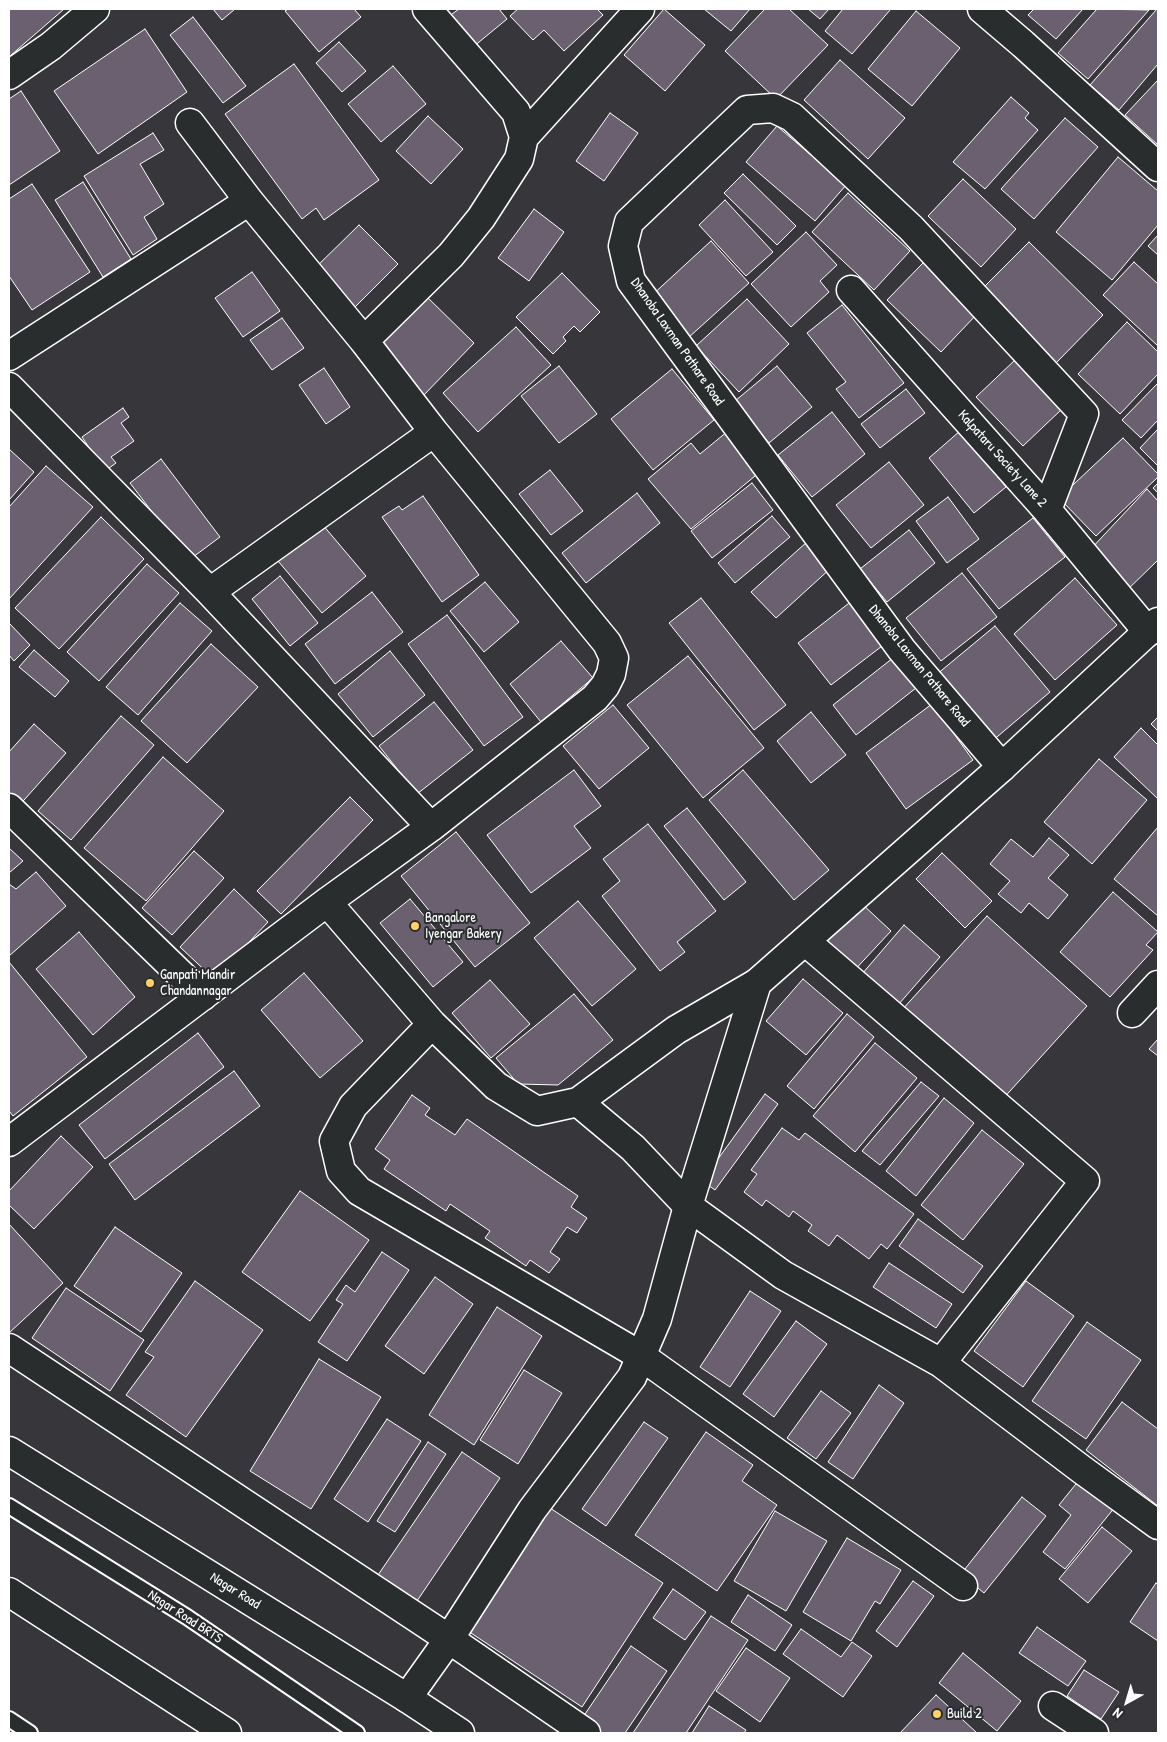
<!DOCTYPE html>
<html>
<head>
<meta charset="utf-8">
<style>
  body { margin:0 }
  #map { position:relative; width:1167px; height:1742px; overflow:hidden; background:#37373b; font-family:"Patrick Hand",sans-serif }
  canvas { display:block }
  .frame { position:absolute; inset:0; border:10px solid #fff; pointer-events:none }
  .north { position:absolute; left:1102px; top:1677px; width:50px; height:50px; -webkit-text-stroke:4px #2a2d2e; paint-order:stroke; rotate:219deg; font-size:14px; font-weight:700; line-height:20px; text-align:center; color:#fff }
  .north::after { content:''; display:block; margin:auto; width:18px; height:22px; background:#fff; clip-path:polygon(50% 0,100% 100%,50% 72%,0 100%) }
</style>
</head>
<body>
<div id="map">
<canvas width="1167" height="1742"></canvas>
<div class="frame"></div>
<div class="north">N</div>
</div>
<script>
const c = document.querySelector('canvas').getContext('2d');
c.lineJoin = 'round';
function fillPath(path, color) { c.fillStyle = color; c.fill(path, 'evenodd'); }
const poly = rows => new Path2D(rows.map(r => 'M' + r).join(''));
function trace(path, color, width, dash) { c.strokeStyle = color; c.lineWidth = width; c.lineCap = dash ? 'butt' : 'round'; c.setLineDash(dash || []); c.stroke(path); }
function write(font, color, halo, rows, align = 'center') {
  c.font = font + ' "Patrick Hand",sans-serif'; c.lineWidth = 4; c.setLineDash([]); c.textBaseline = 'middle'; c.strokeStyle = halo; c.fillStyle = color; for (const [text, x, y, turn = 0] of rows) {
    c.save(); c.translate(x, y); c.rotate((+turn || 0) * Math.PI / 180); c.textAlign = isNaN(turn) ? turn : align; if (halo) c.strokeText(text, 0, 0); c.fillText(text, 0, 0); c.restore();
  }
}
const building = poly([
  [9,9,62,9,63,10,10,56,9,54,9,9],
  [213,9,235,9,222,20,213,9],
  [288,9,354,9,361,17,319,52,285,11,288,9],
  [459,9,499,9,507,19,473,47,448,17,459,9],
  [518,9,597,9,603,15,564,51,544,30,533,40,510,16,518,9],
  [664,9,705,45,665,91,624,55,664,9],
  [704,9,750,9,731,31,704,9],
  [765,9,789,9,828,45,776,99,725,51,765,9],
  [808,9,829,9,820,19,808,9],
  [843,9,891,9,852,54,825,31,843,9],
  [1034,9,1083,9,1056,39,1028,15,1034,9],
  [1097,9,1149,10,1088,79,1058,53,1097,9],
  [1157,9,1158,9,1158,64,1119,110,1090,85,1157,9],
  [916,11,960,48,912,106,868,69,916,11],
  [193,17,246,86,223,103,170,35,193,17],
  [145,29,187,92,98,154,54,91,145,29],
  [339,42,366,71,342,92,316,63,339,42],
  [840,60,905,118,868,159,804,100,840,60],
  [294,64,379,180,324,220,316,208,302,219,225,114,294,64],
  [393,66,426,104,381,142,348,104,393,66],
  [1158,80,1158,145,1125,115,1158,80],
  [21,91,60,151,9,185,9,99,21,91],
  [1011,97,1029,113,1025,118,1038,130,985,189,953,162,1011,97],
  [610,113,638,133,604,181,576,161,610,113],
  [428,116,463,149,431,184,396,151,428,116],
  [1065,118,1098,147,1034,219,1001,189,1065,118],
  [777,126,846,185,815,221,746,162,777,126],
  [153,133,164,150,140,164,164,204,144,217,157,239,133,255,84,176,153,133],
  [1118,157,1158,191,1158,225,1112,280,1056,232,1118,157],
  [743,174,796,226,777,245,724,193,743,174],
  [963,179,1016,229,981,267,928,216,963,179],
  [83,182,131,259,103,277,55,200,83,182],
  [32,184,90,272,32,310,9,276,9,199,32,184],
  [848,193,910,251,874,290,812,232,848,193],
  [725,200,773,252,746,276,699,225,725,200],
  [534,209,564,232,529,281,498,258,534,209],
  [359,225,398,264,351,311,312,271,359,225],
  [806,232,837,265,820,281,829,292,791,327,751,284,806,232],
  [1158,235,1158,255,1148,246,1158,235],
  [711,241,749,283,688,338,650,297,711,241],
  [1029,242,1103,315,1055,364,981,290,1029,242],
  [1134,262,1158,284,1158,346,1103,295,1134,262],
  [923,263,976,315,941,352,887,300,923,263],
  [252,272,280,311,243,337,215,298,252,272],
  [562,273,600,312,580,332,574,326,563,337,566,341,553,354,516,317,562,273],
  [424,294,474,343,423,396,372,347,424,294],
  [747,299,789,344,739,392,696,346,747,299],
  [842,305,904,383,859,418,836,389,846,382,807,333,842,305],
  [282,318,304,348,272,370,250,340,282,318],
  [1127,322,1158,352,1158,374,1120,414,1078,374,1127,322],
  [516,327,551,365,478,432,443,393,516,327],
  [1015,360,1062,409,1023,446,976,397,1015,360],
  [559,366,597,414,559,443,521,396,559,366],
  [777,366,812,407,769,443,735,401,777,366],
  [324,368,350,407,326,424,299,385,324,368],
  [672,369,714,420,653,470,611,419,672,369],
  [1158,383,1158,420,1141,438,1122,420,1158,383],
  [906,389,925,413,880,448,861,424,906,389],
  [123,408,129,417,121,423,134,441,111,457,116,463,105,471,82,437,123,408],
  [832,412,865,454,812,497,778,455,832,412],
  [1158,429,1158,466,1140,448,1158,429],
  [728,431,761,471,691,529,648,479,691,443,700,454,728,431],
  [960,431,1006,487,974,513,929,458,960,431],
  [1123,438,1158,474,1158,477,1096,536,1059,498,1123,438],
  [9,449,34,472,9,500,9,449],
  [161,459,220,537,189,560,130,483,161,459],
  [889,462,924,505,871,548,836,505,889,462],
  [46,466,93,507,9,599,9,507,46,466],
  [550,470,583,511,551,535,519,494,550,470],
  [752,483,773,510,712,558,691,531,752,483],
  [1158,483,1158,493,1153,488,1158,483],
  [1147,489,1158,501,1158,560,1122,595,1089,551,1147,489],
  [637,493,660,523,586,583,562,553,637,493],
  [423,496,479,575,442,602,382,517,399,506,402,510,423,496],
  [948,497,979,539,947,563,916,521,948,497],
  [772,516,790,537,735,583,718,563,772,516],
  [101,517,144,559,59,649,15,608,101,517],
  [1033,518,1065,557,999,609,967,569,1033,518],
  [322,524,366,576,322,613,278,561,322,524],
  [909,530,935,563,887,602,860,569,909,530],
  [808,541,832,567,776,618,751,592,808,541],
  [147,564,179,593,99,681,67,652,147,564],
  [962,573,997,617,941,661,906,618,962,573],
  [280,576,318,623,290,646,252,599,280,576],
  [1075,578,1117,625,1055,680,1014,634,1075,578],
  [485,582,519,622,484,652,450,611,485,582],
  [372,592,403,632,335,684,305,644,372,592],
  [701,598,786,705,754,730,669,623,701,598],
  [853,600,886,643,831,685,798,643,853,600],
  [180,603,212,631,138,715,106,687,180,603],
  [447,615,523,717,484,746,408,644,447,615],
  [9,623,30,645,14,661,9,655,9,623],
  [995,626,1050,692,991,742,936,675,995,626],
  [561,641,593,678,541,722,510,684,561,641],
  [211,644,258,687,187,763,141,721,211,644],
  [34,650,69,681,55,697,19,667,34,650],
  [390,651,425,695,373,737,338,694,390,651],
  [688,656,764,748,703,798,627,705,688,656],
  [893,658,916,688,856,735,833,705,893,658],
  [434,702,473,750,417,794,379,746,434,702],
  [932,704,973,760,906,809,866,753,932,704],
  [613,705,649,748,599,789,563,746,613,705],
  [811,712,846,755,811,783,777,741,811,712],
  [121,716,154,745,71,840,38,811,121,716],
  [1158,717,1158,731,1151,724,1158,717],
  [34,724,66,753,16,809,9,802,9,752,34,724],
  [1141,728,1158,745,1158,799,1114,757,1141,728],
  [163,757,224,811,146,901,84,848,163,757],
  [1099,759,1147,800,1092,864,1044,822,1099,759],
  [574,770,601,806,574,826,591,848,531,893,487,835,574,770],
  [743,770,829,870,794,900,709,800,743,770],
  [350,797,373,820,281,914,257,891,350,797],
  [687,808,746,882,724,900,664,826,687,808],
  [648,824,716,911,677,942,685,952,660,971,602,896,620,881,603,859,648,824],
  [1158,827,1158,916,1114,879,1158,827],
  [456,832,530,923,475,967,401,876,456,832],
  [1049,838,1069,855,1048,878,1068,895,1048,919,1029,903,1021,913,998,894,1010,881,990,864,1011,839,1033,857,1049,838],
  [9,848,23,861,9,873,9,848],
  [194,851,224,878,172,935,142,908,194,851],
  [942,853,992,901,965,928,916,879,942,853],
  [36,872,66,906,9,956,9,884,16,889,36,872],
  [234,889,268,922,214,979,180,947,234,889],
  [1113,892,1158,932,1146,945,1153,950,1110,997,1060,952,1113,892],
  [410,899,463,962,433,987,380,923,410,899],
  [578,901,636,969,592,1006,534,938,578,901],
  [861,903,891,931,850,975,820,947,861,903],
  [987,916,1087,1006,1001,1101,901,1011,987,916],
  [904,925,940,957,898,1005,862,974,904,925],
  [79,932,135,997,93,1035,36,969,79,932],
  [9,962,87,1057,13,1116,9,1111,9,962],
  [304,973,363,1041,320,1078,261,1010,304,973],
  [803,979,843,1013,806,1055,766,1021,803,979],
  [490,980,530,1024,491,1058,452,1013,490,980],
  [574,994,613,1040,558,1085,518,1084,496,1058,574,994],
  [847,1014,874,1037,814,1109,787,1086,847,1014],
  [198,1033,224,1067,105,1159,79,1125,198,1033],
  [1158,1039,1158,1056,1149,1049,1158,1039],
  [875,1043,917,1078,855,1152,813,1116,875,1043],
  [234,1071,260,1106,135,1200,109,1164,234,1071],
  [921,1082,939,1096,880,1165,862,1151,921,1082],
  [765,1094,778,1104,715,1190,702,1181,765,1094],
  [412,1095,430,1108,425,1115,455,1135,467,1119,578,1196,571,1207,587,1218,577,1233,567,1227,550,1252,560,1259,549,1273,530,1260,526,1266,485,1238,490,1231,450,1204,446,1211,384,1169,390,1160,375,1149,412,1095],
  [944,1098,974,1123,916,1196,886,1171,944,1098],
  [782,1128,799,1140,805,1133,914,1214,887,1249,881,1244,869,1259,837,1235,829,1246,808,1231,812,1225,793,1211,789,1217,766,1200,762,1206,744,1192,757,1174,751,1170,782,1128],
  [982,1130,1024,1164,963,1240,921,1205,982,1130],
  [61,1136,93,1167,34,1229,9,1205,9,1191,61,1136],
  [300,1191,369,1240,310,1321,242,1272,300,1191],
  [918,1219,983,1266,963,1293,899,1246,918,1219],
  [9,1224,63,1283,9,1333,9,1224],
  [115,1227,182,1273,141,1332,74,1286,115,1227],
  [382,1252,409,1270,347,1361,318,1342,343,1304,336,1300,346,1285,355,1292,382,1252],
  [889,1263,952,1304,936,1328,873,1287,889,1263],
  [435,1277,473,1304,424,1374,385,1346,435,1277],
  [195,1281,263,1330,186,1437,126,1395,154,1357,145,1352,195,1281],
  [1026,1281,1074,1316,1023,1387,974,1351,1026,1281],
  [66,1288,144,1340,110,1391,32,1338,66,1288],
  [750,1291,781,1311,730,1387,700,1367,750,1291],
  [497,1307,542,1336,474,1445,429,1415,497,1307],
  [796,1321,827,1344,774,1417,743,1394,796,1321],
  [1087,1322,1141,1360,1086,1439,1032,1401,1087,1322],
  [319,1359,381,1397,311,1509,250,1471,319,1359],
  [524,1370,562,1393,518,1464,480,1440,524,1370],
  [879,1385,904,1403,853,1479,828,1462,879,1385],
  [821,1391,851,1413,816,1459,787,1438,821,1391],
  [1122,1402,1158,1429,1158,1506,1086,1450,1122,1402],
  [387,1419,421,1441,368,1522,334,1499,387,1419],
  [644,1422,668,1438,606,1526,582,1509,644,1422],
  [706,1432,753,1465,742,1481,777,1505,717,1591,635,1535,706,1432],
  [428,1442,446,1454,395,1532,377,1521,428,1442],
  [462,1452,500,1478,417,1601,378,1575,462,1452],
  [1080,1479,1115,1507,1065,1569,1043,1552,1071,1515,1059,1505,1080,1479],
  [1022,1497,1046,1516,984,1593,961,1574,1022,1497],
  [547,1506,663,1583,582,1707,465,1629,547,1506],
  [775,1511,827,1541,786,1611,734,1581,775,1511],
  [1102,1527,1132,1551,1088,1603,1059,1579,1102,1527],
  [847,1538,901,1570,880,1604,875,1601,851,1641,803,1612,847,1538],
  [913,1581,934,1596,897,1647,876,1631,913,1581],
  [1156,1583,1158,1585,1158,1641,1130,1622,1156,1583],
  [673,1589,706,1612,685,1640,653,1618,673,1589],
  [748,1595,792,1625,775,1651,731,1622,748,1595],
  [711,1616,748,1640,686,1733,633,1733,711,1616],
  [1037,1627,1086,1661,1068,1686,1019,1653,1037,1627],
  [801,1629,841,1657,852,1642,872,1656,843,1697,783,1654,801,1629],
  [631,1646,667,1671,625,1733,600,1733,581,1720,631,1646],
  [746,1648,790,1678,760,1722,716,1691,746,1648],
  [963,1653,1021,1701,997,1731,939,1683,963,1653],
  [1084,1670,1119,1692,1101,1719,1067,1696,1084,1670],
  [936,1695,977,1733,900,1733,936,1695],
  [709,1706,746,1730,744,1733,692,1733,709,1706]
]);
fillPath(building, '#6a606f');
trace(building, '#fff', 1);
const lane = poly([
  [9,1506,187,1617,357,1733],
  [9,1719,30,1733]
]);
const street = poly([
  [982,9,1023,44,1158,167],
  [9,75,51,46,95,9],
  [524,137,640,9],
  [851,290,1047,510,1148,632],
  [364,341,451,255,481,218,519,159,524,137,516,112,427,9],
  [9,356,249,201],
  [9,387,210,592,431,827],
  [210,592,434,432],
  [1002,767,902,650,631,281,623,246,629,222,747,110,773,108,792,117,911,228,1084,414,1047,510],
  [9,808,203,996],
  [327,902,432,1024,496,1086,537,1111,578,1102,676,1030,757,983],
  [805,941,1085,1181,941,1363],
  [1132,1013,1158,985],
  [432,1024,353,1106,334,1141,341,1171,359,1191,641,1356,963,1586],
  [578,1102,633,1148,688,1206,783,1275,941,1363,1081,1469,1158,1525],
  [9,1142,327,902,431,827,595,698,605,686,611,674,614,658,607,643,434,432,364,341,249,201,190,123],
  [9,1348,449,1639,586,1733],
  [1053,1706,1094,1733]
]);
const secondary = poly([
  [407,1698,449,1639,532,1510,632,1377,657,1319,688,1206,757,983,1002,767,1158,622]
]);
const highway = poly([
  [9,1451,407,1698,460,1733],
  [9,1592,227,1733]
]);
trace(lane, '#fff', 18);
trace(street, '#fff', 31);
trace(secondary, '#fff', 31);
trace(highway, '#fff', 31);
trace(lane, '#2a2d2e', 14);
trace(street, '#2a2d2e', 28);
trace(secondary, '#2a2d2e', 28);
trace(highway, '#2a2d2e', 28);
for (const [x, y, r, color] of [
  [415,926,5,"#ffd166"],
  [150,983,5,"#ffd166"],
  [937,1714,5,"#ffd166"]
]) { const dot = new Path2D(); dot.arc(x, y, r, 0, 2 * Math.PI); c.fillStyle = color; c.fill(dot); trace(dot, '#2a2d2e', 2); }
write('14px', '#fff', '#2a2d2e', [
  ["Dhanoba Laxman Pathare Road",677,342,55],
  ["Kalpataru Society Lane 2",1002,459,48],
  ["Dhanoba Laxman Pathare Road",919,666,51],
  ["Nagar Road",235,1591,32],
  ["Nagar Road BRTS",185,1617,33]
]);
write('14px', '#fff', '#2a2d2e', [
  ["Bangalore",425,918],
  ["Iyengar Bakery",425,934],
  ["Ganpati Mandir",160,975],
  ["Chandannagar",160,991],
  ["Build 2",947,1714]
], 'left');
</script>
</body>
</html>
